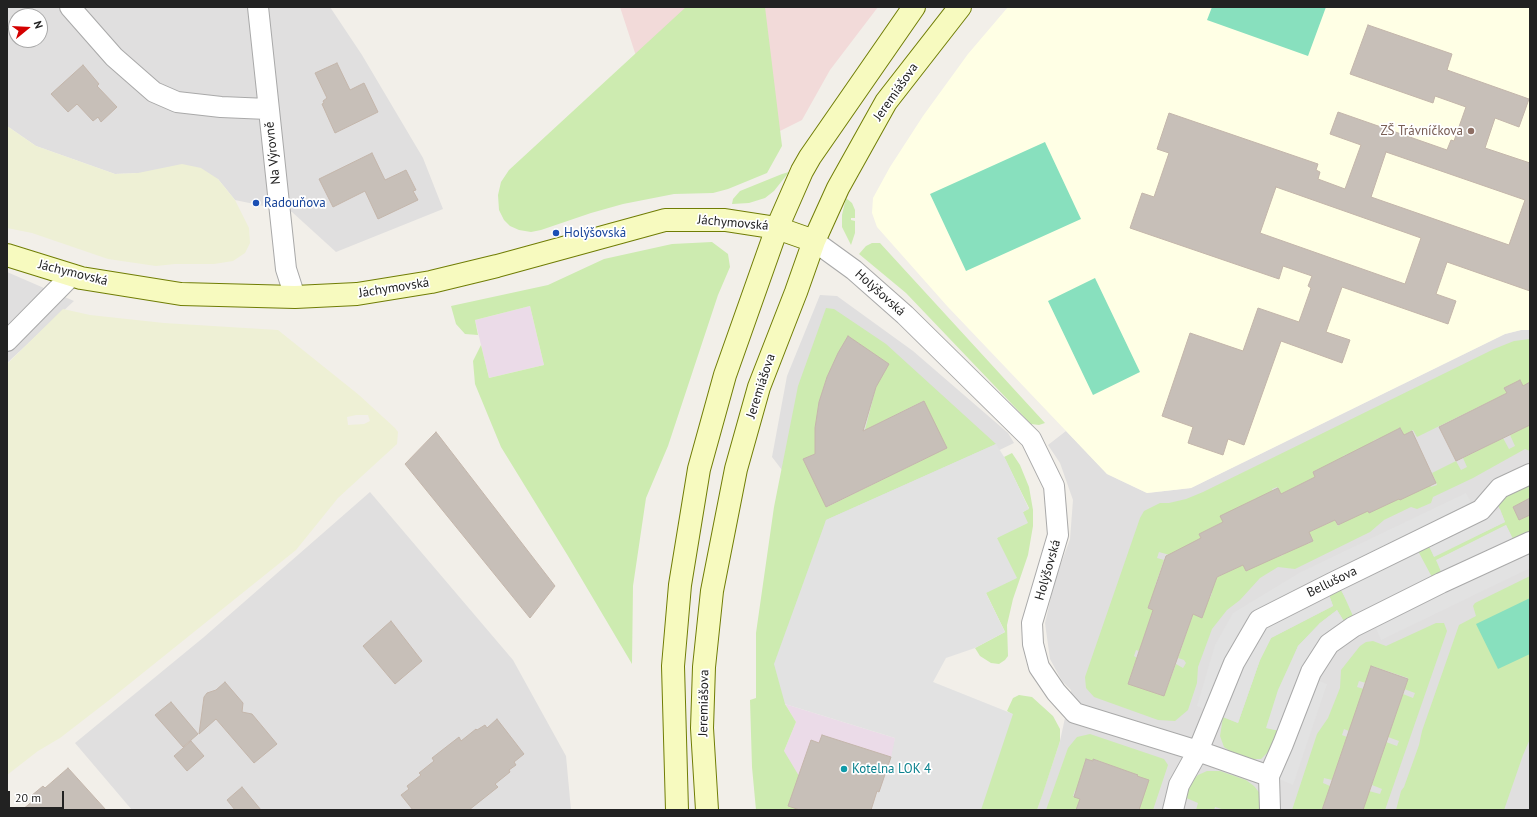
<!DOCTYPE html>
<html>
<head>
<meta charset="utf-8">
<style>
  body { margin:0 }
  #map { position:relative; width:1537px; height:817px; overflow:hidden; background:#f2efe9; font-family:"PT Sans",sans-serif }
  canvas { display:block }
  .frame { position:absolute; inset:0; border:8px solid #222; pointer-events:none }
  .north { position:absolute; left:8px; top:8px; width:40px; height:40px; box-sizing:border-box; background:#fff; border:1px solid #a7a7a7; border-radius:50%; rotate:72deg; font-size:11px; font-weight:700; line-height:16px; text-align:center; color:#222 }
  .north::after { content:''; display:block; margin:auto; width:14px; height:18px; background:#d40000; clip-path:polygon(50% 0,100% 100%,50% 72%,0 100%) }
  .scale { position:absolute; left:8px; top:791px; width:56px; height:18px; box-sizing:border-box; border:2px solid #222; border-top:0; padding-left:5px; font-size:12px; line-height:14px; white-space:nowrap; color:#222; -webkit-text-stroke:3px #fff; paint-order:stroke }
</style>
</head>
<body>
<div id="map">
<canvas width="1537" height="817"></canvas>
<div class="frame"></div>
<div class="north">N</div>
<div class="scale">20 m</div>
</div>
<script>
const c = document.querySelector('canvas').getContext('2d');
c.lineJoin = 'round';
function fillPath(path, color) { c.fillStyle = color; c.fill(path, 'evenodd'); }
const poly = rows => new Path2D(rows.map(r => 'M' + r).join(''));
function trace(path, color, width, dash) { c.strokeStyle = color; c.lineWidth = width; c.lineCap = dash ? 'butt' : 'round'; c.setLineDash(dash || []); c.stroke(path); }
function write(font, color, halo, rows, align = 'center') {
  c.font = font + ' "PT Sans",sans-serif'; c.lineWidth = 3.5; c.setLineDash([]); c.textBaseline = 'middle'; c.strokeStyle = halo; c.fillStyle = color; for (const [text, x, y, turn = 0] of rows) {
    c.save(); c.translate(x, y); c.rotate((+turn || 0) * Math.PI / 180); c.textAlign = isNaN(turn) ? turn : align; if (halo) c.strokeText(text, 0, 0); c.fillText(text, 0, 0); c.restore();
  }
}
fillPath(poly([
  [7,7,330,7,362,55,423,158,443,209,336,252,292,212,235,200,218,179,138,173,115,174,36,146,7,126],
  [16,16,40,16,40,40,16,40],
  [7,272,74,301,7,363],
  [820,295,837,296,913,351,1008,433,1014,443,925,486,828,530,772,457,787,376],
  [1521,330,1530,330,1530,810,1037,810,1060,741,1071,690,1062,681,1050,659,1045,623,1055,580,1070,539,1073,500,1060,463,1048,445,1066,431,1107,474,1147,493,1191,488,1505,334],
  [370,492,513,660,566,756,571,810,132,810,75,743,204,637]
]), '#e0dfdf');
fillPath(poly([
  [620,7,878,7,830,70,802,120,660,191,637,59]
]), '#f2dad9');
fillPath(poly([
  [530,306,544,365,489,378,475,320],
  [785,704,895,738,891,810,796,810,784,751,796,722]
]), '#ebdbe8');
fillPath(poly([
  [1008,7,1530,7,1530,330,1521,330,1505,334,1191,488,1147,493,1107,474,948,307,877,227,872,213,873,198,890,167,923,116,968,54]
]), '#ffffe5');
fillPath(poly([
  [7,126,36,146,115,174,138,173,182,164,201,168,218,179,235,200,249,228,250,243,245,253,233,261,214,264,175,264,156,266,108,259,32,233,7,228],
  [63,309,90,315,164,323,278,330,359,395,395,428,398,432,397,444,338,498,296,550,108,701,60,738,38,751,7,775,7,364],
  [356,415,368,415,370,421,364,424,348,425,347,417]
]), '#eef0d5');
fillPath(poly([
  [686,7,765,7,782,146,767,173,728,189,713,193,674,194,623,204,591,213,541,230,531,232,519,230,510,226,504,220,499,210,498,195,501,182,509,170],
  [789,172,774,191,765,198,749,203,732,204,733,199,740,191,782,174],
  [846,198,852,203,855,210,855,218,851,218,851,220,855,221,855,233,851,245,842,227,842,215],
  [712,242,728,254,730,267,718,295,668,446,646,498,633,586,632,664,568,556,501,447,475,384,473,361,481,345,489,378,544,365,530,306,475,320,478,335,465,334,456,324,451,306,548,285,604,259,672,244],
  [872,243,880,243,1045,423,1039,425,1031,424,906,293,859,254,866,246],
  [826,308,834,309,886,344,996,444,826,520,785,704,796,722,784,751,799,776,797,809,796,810,756,810,752,767,750,700,756,698,756,633,774,507,798,386],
  [848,336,889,364,876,387,865,430,923,401,947,448,827,507,803,459,815,454,815,428,819,402,827,377,838,353],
  [1530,339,1530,382,1523,386,1520,380,1504,388,1507,393,1417,437,1413,430,1404,435,1400,428,1395,431,1398,437,1382,445,1379,438,1373,441,1376,448,1351,460,1348,454,1343,456,1346,462,1321,474,1318,469,1313,472,1315,477,1281,494,1277,487,1272,489,1275,497,1259,505,1256,498,1251,501,1253,507,1199,534,1201,538,1187,560,1159,552,1157,558,1164,560,1155,586,1161,588,1156,604,1150,602,1148,608,1153,610,1139,651,1136,650,1134,656,1137,658,1128,684,1164,696,1176,664,1183,668,1186,663,1184,660,1178,658,1193,614,1202,618,1204,612,1200,595,1210,598,1212,593,1202,589,1203,584,1273,550,1277,557,1283,555,1303,535,1308,544,1313,541,1309,532,1335,520,1338,526,1365,505,1369,513,1374,510,1426,476,1431,487,1437,485,1432,473,1456,461,1461,470,1467,467,1463,458,1503,438,1509,449,1515,446,1510,435,1530,425,1530,451,1525,449,1473,478,1433,497,1431,503,1417,509,1411,507,1384,520,1370,532,1295,569,1278,567,1260,578,1240,600,1227,610,1212,629,1198,667,1197,683,1188,710,1175,721,1158,720,1094,697,1086,688,1085,677,1140,518,1144,511,1160,503,1169,503,1186,499,1203,492,1494,349,1514,341],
  [1012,453,1020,465,1029,487,1033,510,1033,526,1028,555,1013,599,1007,625,1008,656,1005,660,999,664,991,663,980,656,975,648,1005,632,986,593,997,538,1023,512,1029,508,1004,457],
  [1530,485,1530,498,1513,507,1519,520,1530,515,1530,531,1513,539,1506,525,1437,560,1442,574,1433,579,1425,566,1348,603,1354,618,1345,623,1337,610,1320,623,1298,646,1267,728,1280,731,1270,750,1261,759,1252,759,1239,757,1224,747,1220,736,1223,717,1238,723,1260,660,1271,638,1333,606,1328,592,1339,587,1346,599,1423,562,1417,549,1428,544,1434,556,1505,522,1496,500],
  [1530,576,1530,739,1523,755,1504,810,1396,810,1401,791,1404,787,1419,745,1422,731,1459,625,1476,616,1473,606,1475,603],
  [1436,623,1444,623,1447,631,1385,810,1363,810,1369,791,1380,794,1382,789,1372,785,1386,742,1397,746,1399,741,1388,737,1403,694,1413,698,1415,693,1404,689,1408,678,1372,666,1366,683,1359,681,1357,687,1364,689,1349,731,1344,729,1342,735,1347,737,1332,780,1324,778,1323,783,1330,786,1322,810,1292,810,1317,734,1328,718,1340,688,1341,670,1360,646,1366,642,1373,641,1386,646],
  [1019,695,1032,697,1053,716,1060,729,1060,741,1043,793,1037,810,979,810,1012,714,1007,711,1013,698],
  [1090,734,1164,759,1168,765,1153,810,1131,810,1137,775,1094,759,1093,761,1086,759,1084,765,1082,793,1075,790,1073,796,1080,799,1076,810,1046,810,1068,748,1077,737],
  [1207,771,1220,771,1246,780,1254,786,1262,796,1264,810,1225,810,1215,807,1214,810,1196,810,1198,803,1184,797,1190,783,1198,775]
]), '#cdebb0');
fillPath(poly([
  [1212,7,1326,7,1308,56,1207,20],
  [1045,142,1081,219,966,271,930,194],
  [1095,278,1140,372,1093,395,1048,301],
  [1530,598,1530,654,1498,669,1476,624]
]), '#88e0be');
fillPath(poly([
  [996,444,1006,460,1029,509,1023,512,1028,523,997,538,1017,578,986,593,1005,632,975,648,946,658,933,682,1013,714,981,810,871,810,877,791,879,792,891,758,895,738,785,704,774,664,826,520],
  [1466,493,1473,506,1250,615,1237,635,1209,711,1197,706,1215,645,1233,613,1299,573],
  [1500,509,1505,522,1434,557,1428,544],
  [1506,525,1513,539,1442,574,1436,560],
  [1417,549,1433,579,1354,618,1340,587],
  [1530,551,1530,568,1381,640,1375,626],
  [1328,592,1333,606,1271,638,1260,660,1238,723,1223,717,1252,638,1264,623],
  [1337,610,1345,623,1280,731,1266,728,1278,690,1298,646,1320,623],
  [1314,679,1327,684,1293,785,1279,779]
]), '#e2e2e2');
const building = poly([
  [1368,25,1452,54,1447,70,1529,99,1519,127,1495,118,1485,148,1530,163,1530,291,1447,262,1436,294,1456,301,1448,324,1342,287,1326,332,1350,340,1342,363,1281,341,1244,445,1228,439,1223,455,1188,443,1193,427,1162,416,1190,333,1243,351,1258,308,1299,322,1311,288,1308,286,1312,276,1283,266,1279,279,1130,228,1142,193,1154,197,1169,153,1157,149,1169,113,1318,164,1316,170,1320,172,1318,179,1345,189,1361,145,1330,134,1338,112,1447,150,1451,140,1454,141,1466,107,1435,96,1433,103,1350,74,1368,25],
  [1386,152,1525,200,1509,245,1371,197,1386,152],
  [1276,187,1421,238,1405,284,1260,233,1276,187],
  [337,63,350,90,364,83,378,112,335,133,322,104,324,103,323,101,327,98,315,73,337,63],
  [83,65,99,84,97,86,117,107,101,122,98,117,93,121,77,104,68,112,51,94,83,65],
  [372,153,385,180,406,170,416,190,413,191,418,200,378,219,365,191,333,207,319,179,372,153],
  [848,336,889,364,876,387,863,431,924,401,947,448,826,507,803,459,815,454,815,428,819,402,827,377,838,353,848,336],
  [1520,380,1523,386,1530,382,1530,425,1456,461,1439,427,1507,393,1504,388,1520,380],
  [1400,428,1404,435,1412,431,1436,483,1400,500,1399,499,1369,513,1368,511,1338,525,1335,520,1309,532,1313,541,1277,557,1246,571,1243,565,1217,577,1202,618,1193,614,1164,696,1128,684,1153,610,1148,608,1166,556,1201,538,1199,534,1223,522,1220,516,1278,488,1281,494,1315,477,1313,472,1400,428],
  [436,432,555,586,530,618,405,464,436,432],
  [1530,498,1530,515,1519,520,1513,507,1530,498],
  [391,621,422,661,395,684,363,646,391,621],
  [1371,666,1408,679,1363,810,1322,810,1371,666],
  [225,682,243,703,242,712,252,714,277,744,254,763,216,719,199,734,204,697,207,693,216,690,225,682],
  [171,702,198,734,183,747,155,715,171,702],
  [497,719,524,754,514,762,516,765,509,770,510,772,495,784,498,787,469,810,413,810,401,795,409,789,407,786,421,775,419,773,434,761,432,758,459,737,461,741,476,729,477,730,485,725,487,728,497,719],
  [822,735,891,757,879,792,877,791,871,810,800,810,788,806,811,740,819,743,822,735],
  [191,741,204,756,187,771,174,756,191,741],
  [1086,759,1093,761,1093,759,1138,775,1137,776,1149,780,1139,810,1076,810,1080,799,1074,797,1086,759],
  [68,768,106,810,22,810,34,800,31,796,43,786,45,788,68,768],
  [242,787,261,810,235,810,227,800,242,787]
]);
fillPath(building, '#c7bfb8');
trace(building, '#c4b6ab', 1);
const street = poly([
  [70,7,114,57,154,92,177,102,221,107,268,109],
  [258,7,286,269,295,297],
  [814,241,854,270,905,315,1031,439,1054,486,1058,535,1032,623,1033,644,1039,667,1056,692,1075,713,1198,751,1269,776],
  [7,341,72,275],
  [1173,810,1179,785,1198,751,1234,663,1259,620,1332,583,1481,510,1500,488,1530,474],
  [1270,810,1269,776,1283,744,1311,672,1329,644,1353,627,1441,583,1530,542]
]);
const secondary = poly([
  [7,255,81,278,181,294,295,297,357,294,431,282,497,266,665,220,725,220,777,228,814,241],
  [677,810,673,666,680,585,699,469,725,375,777,228,802,171,810,157,914,7],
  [707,810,702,728,704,667,712,591,736,469,759,387,796,292,814,241,838,188,886,102,960,7]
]);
trace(street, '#a9a9a9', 22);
trace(secondary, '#707d05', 24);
trace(street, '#fff', 20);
trace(secondary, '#f7fabf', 22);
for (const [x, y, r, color] of [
  [1471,131,4,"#8d6e63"],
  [256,203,4,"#1a4fb4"],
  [556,233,4,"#1a4fb4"],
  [844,769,4,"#0f9aa8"]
]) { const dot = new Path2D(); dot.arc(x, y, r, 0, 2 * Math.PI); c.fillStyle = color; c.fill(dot); trace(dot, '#fff', 1.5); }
write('13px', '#222', '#fff', [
  ["Jeremiášova",896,92,-55],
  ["Na Výrovně",273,153,-96],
  ["Jáchymovská",733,223,5],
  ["Jáchymovská",73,273,14],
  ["Jáchymovská",394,288,-9],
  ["Holýšovská",880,293,42],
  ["Jeremiášova",761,386,-72],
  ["Holýšovská",1048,570,-74],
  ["Bellušova",1332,582,-26],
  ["Jeremiášova",704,703,-89]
]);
write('13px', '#785e54', '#fff', [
  ["ZŠ Trávníčkova",1463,131]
], 'right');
write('13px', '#164399', '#fff', [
  ["Radouňova",264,203],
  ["Holýšovská",564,233]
], 'left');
write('13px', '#0d838f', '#fff', [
  ["Kotelna LOK 4",852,769]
], 'left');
</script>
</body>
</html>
